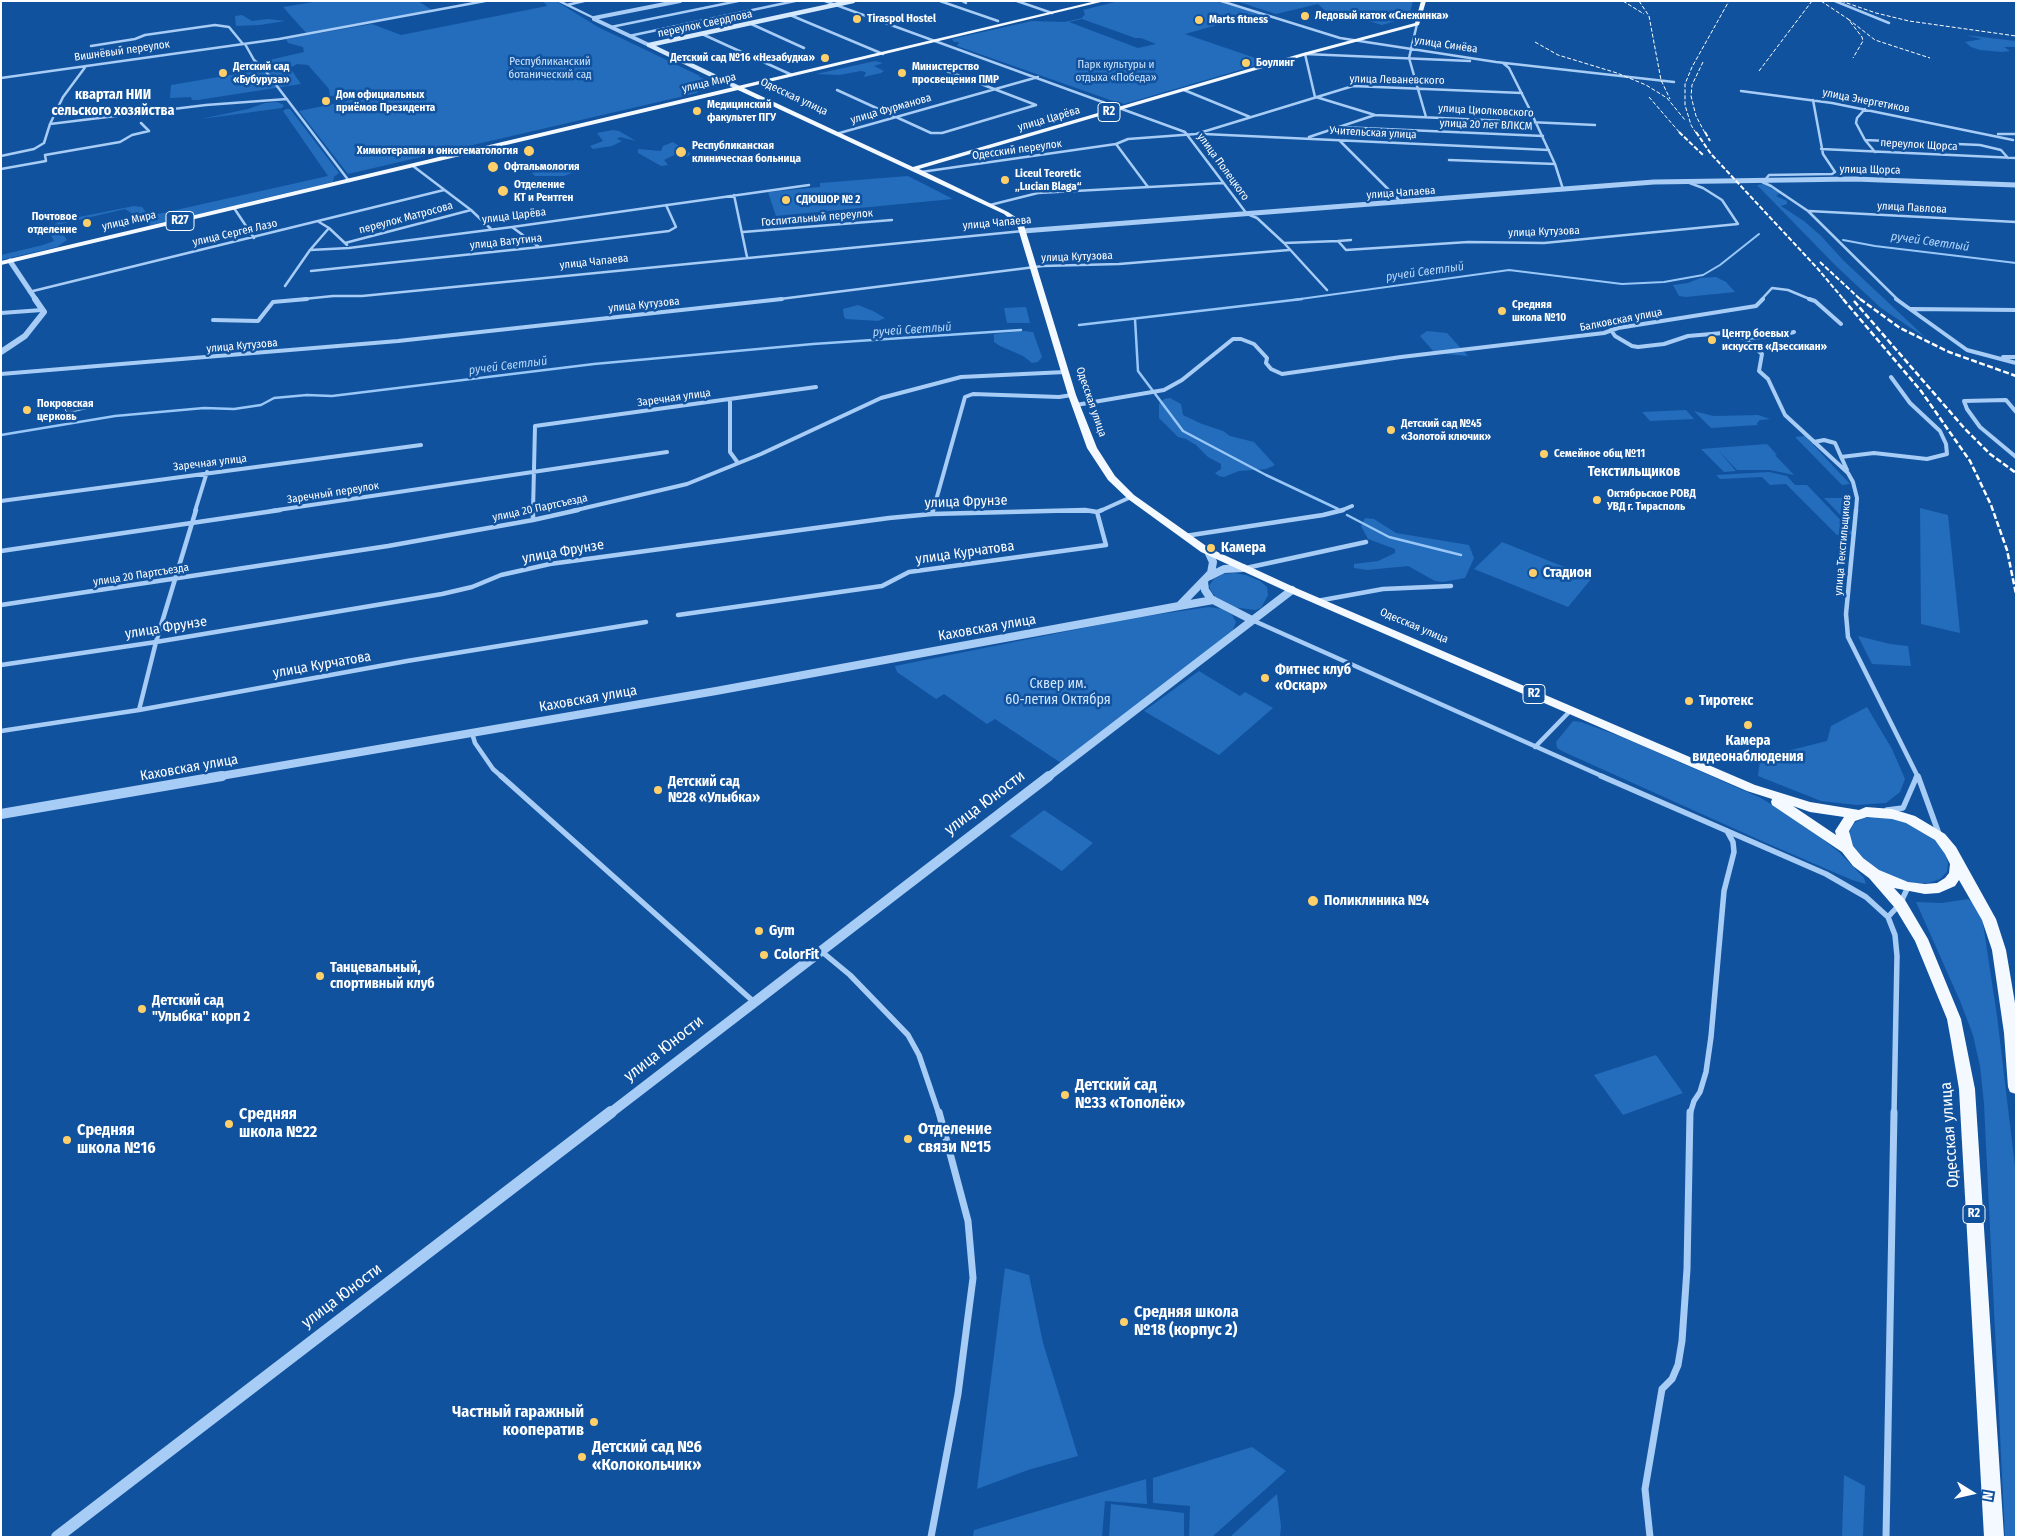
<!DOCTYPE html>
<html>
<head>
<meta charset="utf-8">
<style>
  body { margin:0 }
  #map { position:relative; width:2017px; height:1538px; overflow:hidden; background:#11529e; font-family:"Fira Sans Condensed",sans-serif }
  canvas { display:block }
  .frame { position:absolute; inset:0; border:2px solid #fff; pointer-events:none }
  .north { position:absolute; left:1947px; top:1468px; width:50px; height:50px; -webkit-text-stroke:4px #11529e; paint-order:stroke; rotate:100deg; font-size:14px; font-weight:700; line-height:20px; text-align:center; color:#fff }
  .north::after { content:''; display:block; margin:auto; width:18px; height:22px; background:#fff; clip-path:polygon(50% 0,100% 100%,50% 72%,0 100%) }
</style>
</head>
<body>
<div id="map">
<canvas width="2017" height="1538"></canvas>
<div class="frame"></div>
<div class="north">N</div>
</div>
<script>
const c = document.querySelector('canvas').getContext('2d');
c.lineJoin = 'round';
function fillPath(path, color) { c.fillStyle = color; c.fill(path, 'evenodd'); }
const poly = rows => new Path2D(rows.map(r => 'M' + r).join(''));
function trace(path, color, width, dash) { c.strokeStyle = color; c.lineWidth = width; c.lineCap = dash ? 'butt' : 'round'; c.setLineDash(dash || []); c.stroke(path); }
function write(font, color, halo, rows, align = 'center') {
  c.font = font + ' "Fira Sans Condensed",sans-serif'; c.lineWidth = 5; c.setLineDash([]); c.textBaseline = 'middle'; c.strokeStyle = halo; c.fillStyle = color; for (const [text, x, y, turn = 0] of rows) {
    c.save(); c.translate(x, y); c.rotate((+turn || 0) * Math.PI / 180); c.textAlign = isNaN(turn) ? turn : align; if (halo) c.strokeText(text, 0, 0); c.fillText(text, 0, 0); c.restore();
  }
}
fillPath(poly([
  [320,1,418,1,432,10,307,34,283,7],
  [543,1,556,1,598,27,700,76,699,77,710,81,701,83,696,87,699,88,697,93,348,174,299,111,348,101,342,95,330,96,329,89,308,65,297,64,290,68,301,84,198,100,192,100,191,97,170,98,171,85,271,68,265,61,304,52,303,47,288,43,286,39,372,24,401,35,547,6],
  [1119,1,1215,1,1263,15,1262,18,1253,15,1185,34,1267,62,1124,104,1117,101,1113,101,957,46,959,42,954,42,952,39,1032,21,1065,22,1082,18,1085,14,1083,10],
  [1082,19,1135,38,1141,38,1156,44,1138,48,1069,22],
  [1236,1,1413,1,1409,17,1382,25,1358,18,1342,18,1330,15,1318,4,1276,14],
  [242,15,252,21,268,19,285,21,260,25,236,26,235,16],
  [1965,35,2016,41,2016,47,2004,47,2010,51,2002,52,1980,50,1971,47,1965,42,1982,39],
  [875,61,883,63,874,66,884,71,881,73,864,77,866,72,861,71,839,75,816,74],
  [277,102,284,105,282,108,201,119,248,109,265,103],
  [286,109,290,109,339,173,334,177,333,182,156,224,150,225,125,209,57,225,67,240,57,247,1,260,1,255,43,245,54,241,48,230,58,222,69,219,134,206,142,207,149,216,328,176,283,111],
  [613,130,619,131,636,141,620,137,617,139,622,141,612,146,593,149,590,146,603,141,597,133],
  [673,142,691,154,687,157,674,155,664,160,668,165,661,166,638,153,638,149,661,151,663,146],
  [555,165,572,173,564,176,535,176,532,173,537,170],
  [908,176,953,199,776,216,768,192,820,187,820,183],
  [1763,184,1780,193,1776,196,1787,201,1787,204,1781,206,1804,221,1821,236,1844,261,1926,338,1881,308,1836,266,1757,185],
  [1716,277,1726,282,1735,292,1686,297,1679,296,1673,285,1688,283,1700,278],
  [858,305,873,311,885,318,878,321,846,319,844,317,843,309],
  [1026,307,1030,323,1007,323,1004,308],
  [1024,331,1033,332,1042,357,1038,362,1032,363,1023,356,1000,346,994,342,994,334],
  [1427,331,1447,333,1468,356,1435,353,1420,336],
  [1170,398,1181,404,1183,415,1202,424,1223,431,1230,436,1254,442,1275,465,1266,469,1239,471,1224,477,1219,476,1215,473,1221,469,1221,464,1208,457,1196,445,1186,439,1178,437,1159,418,1159,404,1164,399],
  [1686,410,1694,419,1650,421,1642,412],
  [1694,411,1713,416,1758,415,1770,419,1760,420,1757,423,1758,425,1711,428],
  [1805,436,1850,484,1842,485,1795,437],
  [1767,444,1777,455,1775,455,1794,475,1770,470,1737,470,1718,450,1736,471,1724,472,1701,449],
  [1769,472,1787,476,1795,485,1807,485,1854,534,1837,535,1786,484,1770,485,1762,477,1720,479,1716,475],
  [1824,498,1846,498,1846,521],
  [1920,508,1948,515,1960,633,1921,624],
  [1365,518,1374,519,1396,533,1469,545,1474,558,1465,578,1443,582,1435,581,1408,566,1367,570,1354,568,1354,564,1378,561,1395,553,1395,549,1368,539,1361,526],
  [1502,542,1592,578,1568,607,1474,569],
  [1234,573,1246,575,1260,581,1267,587,1268,595,1261,608,1255,610,1233,607,1216,597,1211,591,1209,586,1214,579,1223,574],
  [1209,607,1222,609,1232,615,1236,622,1232,632,1061,763,995,719,987,724,944,694,936,699,897,672,895,666,1133,618],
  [1858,636,1890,644,1908,646,1911,666,1872,664],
  [1199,671,1240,696,1245,692,1273,708,1219,755,1144,711],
  [1867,707,1892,749,1905,779,1900,792,1886,803,1857,805,1821,801,1758,776,1761,752,1783,752,1827,741,1831,726],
  [1573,721,1581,722,1622,737,1761,798,1807,827,1839,852,1864,878,1866,884,1852,880,1764,842,1564,752,1557,748,1556,742],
  [1044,810,1093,843,1062,871,1010,836],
  [1877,816,1892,818,1908,823,1923,831,1936,841,1945,852,1948,863,1947,872,1940,879,1928,883,1913,883,1896,879,1880,872,1866,862,1855,851,1850,840,1850,830,1854,823,1864,818],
  [1968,899,1973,902,1982,917,1997,1016,2016,1175,2016,1537,2005,1537,1984,1104,1980,1066,1973,1035,1960,1001,1916,902,1942,903],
  [1656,1055,1683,1093,1623,1115,1594,1075],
  [1005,1268,1029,1275,1043,1343,1078,1456,1028,1470,977,1489],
  [1252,1447,1286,1471,1212,1537,1189,1537,1190,1506,1153,1503,1153,1478],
  [1844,1475,1865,1486,1863,1537,1842,1537],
  [1146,1479,1147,1504,1105,1501,1102,1537,973,1537,974,1530],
  [1277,1494,1281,1526,1280,1537,1230,1537],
  [1111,1504,1184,1513,1184,1537,1109,1537]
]), '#236dbc');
const water = poly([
  [91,400,89,408,68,413,65,410,70,402,91,400]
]);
fillPath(water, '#2c5c93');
trace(water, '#98c7f8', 1);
trace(poly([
  [1843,240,1875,246,2016,263],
  [1293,300,1509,270,1622,284,1664,282,1703,275,1720,265,1759,234]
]), '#98c7f8', 2);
trace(poly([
  [1135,319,1138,371,1183,431,1266,475,1338,509],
  [1079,325,1302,299],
  [1,435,115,416,204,408,234,409,261,405,274,398,307,395,332,396,594,364,813,344,1021,330],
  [1347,515,1389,537,1461,555]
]), '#98c7f8', 2.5);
trace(poly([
  [559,1,594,18],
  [825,1,1185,132,1247,214,1257,218,1284,243,1327,290],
  [940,1,998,21],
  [962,1,966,3],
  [1017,1,1052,13],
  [1221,1,1340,38,1496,62,1674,82],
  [1835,1,1889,23],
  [567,5,584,1],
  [790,15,883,54],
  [749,23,804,48],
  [1417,24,1409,58,1426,117],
  [611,27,738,1],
  [702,34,792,75],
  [629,36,795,1],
  [245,44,254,60,263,68],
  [91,46,135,39,145,35,215,25,229,27,243,44],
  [1503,63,1509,68,1530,110,1555,164,1563,189],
  [264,69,349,181],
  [1,78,279,39,485,1],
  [837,90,931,133,942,133,1036,105,926,63],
  [1184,90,1250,117],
  [1741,91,1832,103,2013,140],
  [1315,97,1305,54,1470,61],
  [1316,97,1375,115,1595,125],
  [1865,109,1857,118,1856,123,1865,140,1875,152],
  [50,124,206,105,287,99],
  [1339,127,1543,136],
  [836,134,1038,77],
  [1204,134,1549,150],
  [1998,134,2016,134],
  [1309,137,1375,115],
  [1339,140,1402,203],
  [1865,140,1980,145,2001,150,2008,158],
  [1821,149,2016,158],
  [1,156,34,149,44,143,50,124,63,97,86,66],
  [1449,160,1555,164],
  [413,166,471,210,491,229],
  [1,169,46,161,45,155,120,142,132,135,149,131,141,123],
  [921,172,1116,144],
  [1765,180,1769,175,1832,174,1835,172,1823,154,1813,100],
  [1760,181,1771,186,1808,211,1898,300],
  [1148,187,1116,144,1128,139,1196,134,1353,86,1522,93],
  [734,195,747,257],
  [990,205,1038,193,1223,183],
  [234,208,254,238],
  [1809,211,2016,222],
  [319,222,329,228,347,245],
  [512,227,539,247],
  [743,232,892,220],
  [1338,241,1351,240],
  [345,243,471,210],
  [1284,243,1338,241,1346,250,1468,242,1544,243,1738,224,1722,200,1703,188,1687,182],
  [310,250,349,248,512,227,809,185],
  [311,271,540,247,669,231,676,227,666,205],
  [285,286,310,250,329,228],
  [29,292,444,190],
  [294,300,333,296,362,296,1023,231],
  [772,300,1043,266,1119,264,1289,250],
  [1761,300,1772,288,1788,290,1812,300]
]), '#a7ccf5', 2.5);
trace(poly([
  [1809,299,1815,301,1841,324],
  [1896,299,1967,350,2016,363],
  [1911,309,2016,310],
  [1,313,42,310],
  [213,320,258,321,273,302,307,299],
  [1611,330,1615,336,1632,346,1638,347,1664,344,1688,336,1723,333,1744,338,1762,354,1759,371,1768,379,1785,415,1848,473,1853,482,1857,498,1856,511],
  [1744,338,1779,336,1794,332],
  [2003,357,2016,357],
  [1,374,398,341,782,299],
  [730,399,730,452,738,463],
  [1076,405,1164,390,1182,380,1233,339,1241,339,1254,344,1267,358,1266,363,1271,369,1282,374,1401,357,1604,333,1618,328,1756,306,1763,299],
  [2016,412,2006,400,1964,401,1967,409,1980,427,2016,457],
  [1814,442,1824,440,1835,443,1847,470],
  [1841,457,1874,453,1927,459,1947,454,1946,444,1940,431,1910,403,1891,377],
  [1,501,421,445],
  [195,511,207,472],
  [271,511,667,452],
  [533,511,535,426,816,387],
  [572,511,687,484,761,454,881,398,961,377,1065,372],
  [933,511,965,397,973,394,1059,397,1072,395],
  [1053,511,1090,511],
  [1100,511,1131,497],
  [1340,511,1352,506]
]), '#a7ccf5', 4);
trace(poly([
  [1856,510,1846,614,1848,637,1918,777],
  [932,514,933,510],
  [533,520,533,510],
  [1185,536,1323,515,1343,510],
  [1,551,280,510],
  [1246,568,1366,542],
  [1317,601,1383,589,1451,586],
  [1,605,388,546,533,520,578,510],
  [678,615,882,586,909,572,1106,545,1097,512],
  [1252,620,1604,777],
  [1,665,156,642,442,594,472,587,501,575,550,564,889,518,932,514,1085,510,1097,512,1102,510],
  [139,710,156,642,196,510],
  [1,731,139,710,407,661,646,622],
  [472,733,475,743,493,769,502,777],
  [1535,747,1571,710],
  [1916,777,1917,775]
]), '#a7ccf5', 4.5);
trace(poly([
  [501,776,754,1002],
  [1601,776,1826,874,1866,897,1888,917,1895,935,1897,956,1894,1114],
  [1918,776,1939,834],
  [1887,810,1903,808,1917,776],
  [1888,917,1900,904,1908,887],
  [821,951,850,975,908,1035,919,1055,939,1114],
  [1690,1114,1694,1101,1700,1092,1706,1072,1711,1037,1724,891,1734,852,1733,842,1727,831]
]), '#a7ccf5', 5.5);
trace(poly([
  [931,1537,958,1394,973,1278,968,1221,939,1112],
  [1650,1537,1645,1489,1662,1389,1672,1379,1678,1365,1682,1341,1687,1269,1690,1112],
  [1886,1537,1894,1112]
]), '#a7ccf5', 7);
trace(poly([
  [594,18,680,1],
  [594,19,649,45]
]), '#a7ccf5', 4);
trace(poly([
  [1023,231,1654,182,1854,179,2016,185],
  [10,261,36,300]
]), '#a7ccf5', 5);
trace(poly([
  [1,352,25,336,44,312,35,299]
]), '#a7ccf5', 6);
trace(poly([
  [1210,576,1224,569,1243,568],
  [1204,582,1205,590,1211,599,1252,620],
  [1179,606,1213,600],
  [215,777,716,691,1179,606,1211,573,1213,562,1208,551],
  [1048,777,1292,590]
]), '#a7ccf5', 8);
trace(poly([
  [1,814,222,776],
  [609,1114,1049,776]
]), '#a7ccf5', 10);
trace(poly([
  [57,1537,611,1112]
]), '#a7ccf5', 12);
trace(poly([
  [649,45,853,1],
  [649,45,739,88]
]), '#d7e9fd', 4.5);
fillPath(poly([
  [1096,1,1105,1,744,88,913,167,1303,53,1415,23,1421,1,1426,1,1419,25,1307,55,919,169,1008,212,1023,222,1076,395,1097,448,1115,476,1134,495,1209,548,1296,588,1755,785,1810,802,1859,810,1866,807,1892,809,1915,816,1945,834,1956,847,1996,919,2006,950,2016,1009,2016,1094,2010,1092,2008,1087,2004,1033,1992,950,1982,920,1959,880,1955,886,1939,893,1925,894,1894,888,1905,900,1928,939,1961,1019,1975,1089,2004,1537,1984,1537,1959,1089,1951,1041,1947,1019,1915,941,1895,908,1869,878,1853,866,1842,852,1772,805,1771,802,1772,799,1747,791,1288,592,1201,552,1128,499,1108,480,1087,448,1068,395,1017,225,1004,214,738,90,1,265,1,261,1096,1],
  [1793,806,1810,812,1844,817,1835,831,1836,835,1793,806],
  [1867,817,1892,819,1906,823,1935,840,1945,854,1950,864,1949,873,1945,878,1937,883,1925,884,1908,882,1879,870,1863,858,1853,846,1849,831,1855,821,1867,817]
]), '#f4f9ff');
trace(poly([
  [1623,1,1644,14],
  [1639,1,1649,16,1661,80,1670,99],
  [1821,1,1848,19,1862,37,1863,41,1853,58],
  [1841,1,1876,13,1909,21,2016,36],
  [1848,19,1875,40,1930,58],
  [1535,42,1558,55,1617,73,1646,85,1667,98,1685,120],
  [1703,62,1692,85,1691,96,1696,116,1705,133],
  [1759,71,1812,1],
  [1649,97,1680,133],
  [1696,133,1691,125,1685,105,1685,84,1692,67,1729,1]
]), '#fff', 1, [4, 2]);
trace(poly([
  [1679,132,1703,155],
  [1696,132,1711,154,1818,269,1844,300],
  [1705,132,1710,141],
  [1820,262,1861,300]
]), '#fff', 2, [5, 2]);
trace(poly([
  [1843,299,1921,391,1970,461,1991,505,2007,550,2016,594],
  [1860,299,1900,328,1949,352,2016,376],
  [1854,301,1965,429,1990,454,2016,473]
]), '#fff', 2.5, [6, 2.5]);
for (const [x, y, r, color] of [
  [1305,16,5,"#ffd06a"],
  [857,19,5,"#ffd06a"],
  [1199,20,5,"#ffd06a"],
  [825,58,5,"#ffd06a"],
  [1246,63,5,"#ffd06a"],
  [223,73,5,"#ffd06a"],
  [902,73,5,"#ffd06a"],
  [326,101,5,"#ffd06a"],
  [697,111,5,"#ffd06a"],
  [529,151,6,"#ffd06a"],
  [681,152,6,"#ffd06a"],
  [493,167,6,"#ffd06a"],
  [1005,180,5,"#ffd06a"],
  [503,191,6,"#ffd06a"],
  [786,200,5,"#ffd06a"],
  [87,223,5,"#ffd06a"],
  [1502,311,5,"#ffd06a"],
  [1712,340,5,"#ffd06a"],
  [27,410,5,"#ffd06a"],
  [1391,430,5,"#ffd06a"],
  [1544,454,5,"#ffd06a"],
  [1597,500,5,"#ffd06a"],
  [1211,548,5,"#ffd06a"],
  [1533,573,5,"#ffd06a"],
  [1265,678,5,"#ffd06a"],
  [1689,701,5,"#ffd06a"],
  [1748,725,5,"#ffd06a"],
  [658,790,5,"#ffd06a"],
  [1313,901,6,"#ffd06a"],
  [759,931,5,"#ffd06a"],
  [764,955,5,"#ffd06a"],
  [320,976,5,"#ffd06a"],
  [142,1009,5,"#ffd06a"],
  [1065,1095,5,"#ffd06a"],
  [229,1124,5,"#ffd06a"],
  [908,1139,5,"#ffd06a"],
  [67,1140,5,"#ffd06a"],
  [1124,1322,5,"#ffd06a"],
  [594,1422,5,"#ffd06a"],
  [582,1457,5,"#ffd06a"]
]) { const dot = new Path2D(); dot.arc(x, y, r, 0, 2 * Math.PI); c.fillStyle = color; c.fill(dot); trace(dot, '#11529e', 2); }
write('bold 11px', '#fff', '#11529e', [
  ["Ледовый каток «Снежинка»",1315,16],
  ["Tiraspol Hostel",867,19],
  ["Marts fitness",1209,20],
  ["Детский сад №16 «Незабудка»",815,58,"right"],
  ["Боулинг",1256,63],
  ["Детский сад",233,67],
  ["«Бубуруза»",233,80],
  ["Министерство",912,67],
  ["просвещения ПМР",912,80],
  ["Дом официальных",336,95],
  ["приёмов Президента",336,108],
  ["Медицинский",707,105],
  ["факультет ПГУ",707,118],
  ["Республиканская",692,146],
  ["клиническая больница",692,159],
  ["Химиотерапия и онкогематология",518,151,"right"],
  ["Офтальмология",504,167],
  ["Liceul Teoretic",1015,174],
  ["„Lucian Blaga“",1015,187],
  ["Отделение",514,185],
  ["КТ и Рентген",514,198],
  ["СДЮШОР № 2",796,200],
  ["Почтовое",77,217,"right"],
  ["отделение",77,230,"right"],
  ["Средняя",1512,305],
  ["школа №10",1512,318],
  ["Центр боевых",1722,334],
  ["искусств «Дзессикан»",1722,347],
  ["Покровская",37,404],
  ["церковь",37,417],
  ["Детский сад №45",1401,424],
  ["«Золотой ключик»",1401,437],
  ["Семейное общ №11",1554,454],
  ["Октябрьское РОВД",1607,494],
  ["УВД г. Тирасполь",1607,507]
], 'left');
write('11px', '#fff', '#11529e', [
  ["переулок Свердлова",705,24,-12],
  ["улица Синёва",1446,45,8],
  ["Вишнёвый переулок",122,51,-8],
  ["улица Леваневского",1397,80,1],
  ["улица Мира",709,83,-13],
  ["Одесская улица",794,97,25],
  ["улица Энергетиков",1866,101,11],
  ["улица Фурманова",891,109,-16],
  ["улица Циолковского",1486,111,3],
  ["улица Царёва",1049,119,-16],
  ["улица 20 лет ВЛКСМ",1486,125,2],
  ["Учительская улица",1373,133,3],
  ["переулок Щорса",1919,145,3],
  ["Одесский переулок",1017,150,-8],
  ["улица Полецкого",1223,167,54],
  ["улица Щорса",1870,170,1],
  ["улица Чапаева",1401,193,-4],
  ["улица Павлова",1912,208,3],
  ["улица Царёва",514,216,-7],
  ["переулок Матросова",406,218,-15],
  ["Госпитальный переулок",817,218,-5],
  ["улица Мира",129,221,-13],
  ["улица Чапаева",997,223,-5],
  ["улица Кутузова",1544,232,-2],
  ["улица Сергея Лазо",235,233,-13],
  ["улица Ватутина",506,242,-6],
  ["улица Кутузова",1077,257,-2],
  ["улица Чапаева",594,262,-6],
  ["улица Кутузова",644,305,-6],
  ["Балковская улица",1621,320,-11],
  ["улица Кутузова",242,346,-5],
  ["Заречная улица",674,398,-8],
  ["Одесская улица",1091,402,71],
  ["Заречная улица",210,463,-7],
  ["Заречный переулок",333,493,-9],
  ["улица 20 Партсъезда",540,508,-12],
  ["улица Текстильщиков",1843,545,-85],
  ["улица 20 Партсъезда",141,575,-9],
  ["Одесская улица",1414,626,23]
]);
write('11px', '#cfe6fe', '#11529e', [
  ["Республиканский",550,62],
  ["ботанический сад",550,75],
  ["Парк культуры и",1116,65],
  ["отдыха «Победа»",1116,78]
]);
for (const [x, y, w] of [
  [1109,112,22],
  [180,221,28],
  [1534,694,22],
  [1974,1214,22]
]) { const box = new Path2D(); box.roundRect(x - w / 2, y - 9.5, w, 19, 4); c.fillStyle = '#11529e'; c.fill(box); trace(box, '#fff', 1); }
write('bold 12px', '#fff', null, [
  ["R2",1109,112],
  ["R27",180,221],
  ["R2",1534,694],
  ["R2",1974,1214]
]);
write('italic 12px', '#b3d6fb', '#11529e', [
  ["ручей Светлый",1930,242,8],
  ["ручей Светлый",1425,272,-8],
  ["ручей Светлый",912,330,-4],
  ["ручей Светлый",508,366,-7]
]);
write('bold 14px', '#fff', '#11529e', [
  ["квартал НИИ",113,95],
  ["сельского хозяйства",113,111],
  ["Текстильщиков",1634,472]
]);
write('14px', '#fff', '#11529e', [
  ["улица Фрунзе",966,502,-2],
  ["улица Фрунзе",563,552,-10],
  ["улица Курчатова",965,553,-8],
  ["улица Фрунзе",166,628,-9],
  ["Каховская улица",987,628,-10],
  ["улица Курчатова",322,665,-10],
  ["Каховская улица",588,699,-10],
  ["Каховская улица",189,768,-10]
]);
write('bold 14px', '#fff', '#11529e', [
  ["Камера",1221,548],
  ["Стадион",1543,573],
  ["Фитнес клуб",1275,670],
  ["«Оскар»",1275,686],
  ["Тиротекс",1699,701],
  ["Камера",1748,741,"center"],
  ["видеонаблюдения",1748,757,"center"],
  ["Детский сад",668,782],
  ["№28 «Улыбка»",668,798],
  ["Поликлиника №4",1324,901],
  ["Gym",769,931],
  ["ColorFit",774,955],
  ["Танцевальный,",330,968],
  ["спортивный клуб",330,984],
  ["Детский сад",152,1001],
  ["\"Улыбка\" корп 2",152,1017]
], 'left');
write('14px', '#cfe6fe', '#11529e', [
  ["Сквер им.",1058,684],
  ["60-летия Октября",1058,700]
]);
write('16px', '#fff', '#11529e', [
  ["улица Юности",985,803,-37],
  ["улица Юности",664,1049,-38],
  ["Одесская улица",1950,1135,-94],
  ["улица Юности",342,1296,-37]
]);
write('bold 16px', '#fff', '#11529e', [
  ["Детский сад",1075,1086],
  ["№33 «Тополёк»",1075,1104],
  ["Средняя",239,1115],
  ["школа №22",239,1133],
  ["Отделение",918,1130],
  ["связи №15",918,1148],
  ["Средняя",77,1131],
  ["школа №16",77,1149],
  ["Средняя школа",1134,1313],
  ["№18 (корпус 2)",1134,1331],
  ["Частный гаражный",584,1413,"right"],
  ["кооператив",584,1431,"right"],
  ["Детский сад №6",592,1448],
  ["«Колокольчик»",592,1466]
], 'left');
</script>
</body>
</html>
